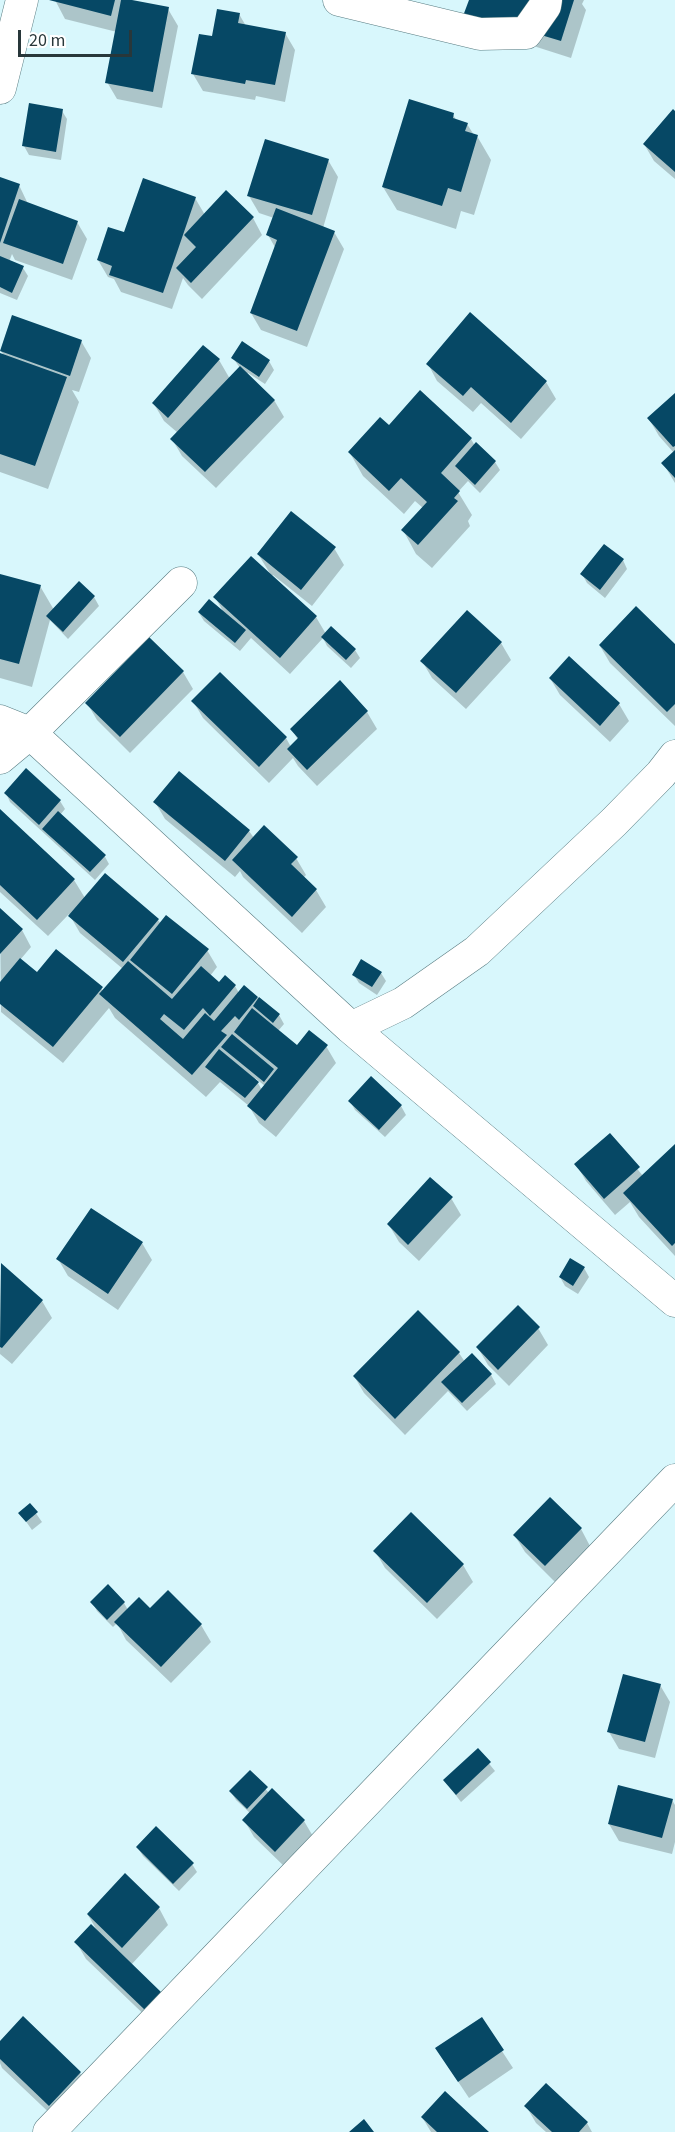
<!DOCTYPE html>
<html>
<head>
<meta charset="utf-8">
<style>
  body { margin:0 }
  #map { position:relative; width:675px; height:2132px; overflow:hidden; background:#d8f7fc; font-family:"Source Sans 3",sans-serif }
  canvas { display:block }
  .scale { position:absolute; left:18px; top:30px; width:114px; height:27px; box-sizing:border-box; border:3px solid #28373a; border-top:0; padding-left:8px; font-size:18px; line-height:21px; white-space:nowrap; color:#28373a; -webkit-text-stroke:4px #fff; paint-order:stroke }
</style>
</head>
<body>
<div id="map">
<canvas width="675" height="2132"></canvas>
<div class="scale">20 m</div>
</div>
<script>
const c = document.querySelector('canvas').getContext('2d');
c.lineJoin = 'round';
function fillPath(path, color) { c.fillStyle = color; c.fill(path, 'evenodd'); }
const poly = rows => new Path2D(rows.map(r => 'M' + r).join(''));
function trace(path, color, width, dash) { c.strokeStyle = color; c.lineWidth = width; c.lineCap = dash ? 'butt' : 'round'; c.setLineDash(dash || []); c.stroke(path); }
fillPath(poly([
  [55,0,125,0,168,9,178,26,162,108,117,99,107,82,117,32,65,19],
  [470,0,584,0,582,4,586,10,571,58,521,42],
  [239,14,246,26,285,33,295,50,285,102,256,96,255,100,203,91,193,74,213,38],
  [62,111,67,119,61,160,29,155,24,146],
  [675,113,675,179,654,161,644,144],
  [453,115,457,121,467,124,474,135,477,136,491,160,474,215,461,211,456,229,397,210,383,187],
  [328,160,338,177,323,228,334,232,344,249,307,347,261,330,251,313,276,249,268,235,274,218,259,213,249,196],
  [0,178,19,185,28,204,77,222,87,239,72,280,15,260,12,254,9,262,23,268,28,276,17,300,0,293],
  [195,198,205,215,253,218,262,235,202,299,188,285,183,278,172,309,121,292,114,279,108,277,98,260,125,234],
  [81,341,91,358,79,392,72,390,79,402,48,489,0,472,0,355,4,356,1,351],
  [242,343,269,361,274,370,265,384,248,373,247,374,274,400,284,417,216,488,182,456,172,439,178,433,164,421,154,404,219,360,230,379,240,368,233,358],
  [428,364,546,382,556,399,521,439,481,403,473,412,437,381],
  [675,395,675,483,663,463,674,453,659,436,649,419],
  [389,427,471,439,475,446,495,462,500,470,480,493,468,481,458,492,472,515,468,521,470,526,432,568,416,554,403,530,423,508,415,501,404,514,363,476,350,453],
  [334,548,344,565,312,606,273,575,271,577,316,617,326,634,355,650,360,658,351,668,327,646,323,638,290,674,251,638,240,651,204,621,199,613,224,613,215,597,271,575,258,554],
  [623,560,627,569,605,598,587,583,582,574],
  [0,575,40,586,54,610,79,583,94,597,99,606,68,639,50,620,32,687,0,678],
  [501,643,511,660,466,709,432,678,422,661],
  [600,646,675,646,675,726,610,663],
  [569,658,619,704,629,721,610,742,560,695,550,678],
  [183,672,193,689,130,753,97,720,87,703],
  [193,701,286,738,291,747,298,740,292,729,367,712,377,729,317,786,298,766,293,758,269,783,203,718],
  [6,793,60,801,65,809,60,815,104,855,109,864,95,880,10,802],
  [155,802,249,831,254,838,296,858,306,875,303,878,316,890,326,907,302,933,243,877,240,871,235,877,165,819],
  [0,811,74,880,85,898,105,875,158,920,161,924,207,950,217,967,210,976,219,984,225,977,235,986,239,993,244,987,279,1015,284,1024,278,1031,297,1047,326,1046,336,1063,276,1137,259,1123,249,1106,220,1082,206,1097,115,1018,109,1008,63,1063,1,1012,0,910,22,930,31,947,20,960,38,974,101,988,104,992,123,969,80,933,69,914,48,936,0,892],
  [255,1078,265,1086,262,1090],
  [381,973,386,981,377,995,359,983,354,975],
  [371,1078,401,1106,406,1115,385,1137,355,1110,350,1101],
  [610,1135,643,1176,675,1146,675,1256,639,1217,630,1202,615,1215,586,1181,576,1164],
  [451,1198,461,1215,419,1261,399,1242,389,1225],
  [142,1243,152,1260,118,1310,68,1276,58,1259],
  [1,1265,42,1301,52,1318,12,1364,0,1354],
  [584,1268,589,1277,578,1294,565,1286,560,1277],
  [538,1328,548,1345,509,1386,488,1365,478,1348],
  [459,1353,465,1362,472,1355,491,1375,496,1384,467,1411,448,1391,405,1435,364,1393,354,1376],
  [30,1505,42,1522,32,1530,20,1513],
  [411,1514,463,1565,473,1582,437,1619,385,1568,375,1551],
  [581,1529,590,1546,556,1583,525,1552,515,1536],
  [92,1602,124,1603,128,1610,150,1610,201,1625,211,1642,171,1683,126,1640,117,1623,113,1627,97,1611],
  [660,1685,670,1702,655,1758,619,1749,609,1732],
  [478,1750,495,1771,461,1802,445,1781],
  [250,1772,269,1793,272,1790,304,1821,314,1838,286,1868,254,1837,244,1820,250,1813,236,1800,231,1792],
  [672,1800,675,1805,675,1842,672,1854,619,1841,609,1824],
  [138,1848,192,1864,197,1872,179,1891,143,1856],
  [159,1908,168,1925,131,1965,156,2026,86,1959,76,1942,99,1934,88,1915],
  [481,2019,513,2068,469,2098,447,2065],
  [0,2043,80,2073,90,2090,59,2122,2,2068,0,2063],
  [546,2085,587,2123,592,2132,546,2132,536,2123,526,2106],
  [422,2117,487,2132,431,2132]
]), '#0003');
fillPath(poly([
  [49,0,115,0,111,16],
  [121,0,132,0,169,7,153,92,105,83],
  [469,0,574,0,561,41,511,26,463,16],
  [217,9,240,13,238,23,286,32,275,85,246,80,245,84,191,74,199,34,212,36],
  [409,99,454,113,453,118,468,123,465,131,478,135,461,192,448,188,442,206,382,187],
  [29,103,63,109,56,152,22,146],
  [673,109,675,111,675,172,643,144],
  [265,139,329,159,312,215,247,196],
  [0,177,20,184,0,243],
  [143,178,196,197,163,293,109,275,112,266,97,260,108,227,124,232],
  [226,190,254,217,191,283,176,268,196,247,184,235],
  [19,199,78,221,63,264,3,243],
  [276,208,335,231,297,331,250,313,277,240,266,235],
  [0,256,24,266,12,293,0,287],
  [470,312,547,381,511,423,471,387,463,396,426,364],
  [12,315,82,340,70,376,0,351],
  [242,341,270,360,259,377,231,358],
  [203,345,220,359,168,418,152,403],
  [0,353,67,377,35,466,0,454],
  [240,366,275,400,205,472,170,439],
  [420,390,472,438,441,473,460,491,454,498,458,501,418,545,401,530,427,502,401,478,389,491,348,452,380,417,389,425],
  [675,393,675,446,673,447,647,418],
  [476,442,496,461,475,485,455,466],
  [675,450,675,478,661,463],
  [291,511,336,547,301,590,257,554],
  [604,544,624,559,600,590,580,574],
  [251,556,317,616,280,658,213,597],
  [0,574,41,585,19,664,0,659],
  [79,581,95,596,63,632,46,616],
  [209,599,246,630,235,643,198,612],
  [636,606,675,644,675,704,667,712,599,645],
  [467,610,502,642,456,693,420,661],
  [331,626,356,649,346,660,321,637],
  [149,637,184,671,120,737,85,703],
  [569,656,620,703,600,726,549,678],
  [220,672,287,737,259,767,191,701],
  [340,680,368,711,307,770,287,749,298,738,290,729],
  [26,768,61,800,39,825,4,793],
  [179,771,250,830,225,861,153,802],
  [0,809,75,879,37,920,0,885],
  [58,811,106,855,90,872,42,829],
  [264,825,298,857,291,864,317,889,292,917,232,860],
  [105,873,159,919,123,962,68,916],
  [0,908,23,929,0,954],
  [166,915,209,949,172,994,130,960],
  [56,949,103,987,53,1047,0,1004,0,982,20,958,37,972],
  [361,959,382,972,372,987,352,975],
  [128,961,172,999,201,966,219,982,225,975,236,985,210,1016,203,1008,184,1030,164,1014,160,1019,183,1039,205,1013,214,1021,244,985,258,997,239,1020,235,1016,221,1031,227,1035,192,1075,99,994],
  [259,997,280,1014,273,1023,253,1006],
  [252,1008,297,1045,309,1030,328,1045,265,1121,247,1106,278,1068,234,1032],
  [232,1034,274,1069,264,1082,221,1047],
  [219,1049,259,1082,245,1098,205,1067],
  [371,1076,402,1105,379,1130,348,1101],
  [610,1133,640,1167,604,1199,574,1164],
  [675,1144,675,1243,672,1246,623,1193],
  [430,1177,453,1197,408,1245,387,1224],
  [91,1208,143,1242,108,1294,56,1259],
  [570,1258,585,1267,573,1286,559,1277],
  [1,1263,43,1300,2,1348,0,1347],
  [518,1305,540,1327,498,1370,476,1347],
  [418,1310,460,1352,395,1419,353,1376],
  [472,1353,492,1374,462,1403,441,1382],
  [550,1497,582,1528,545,1566,513,1535],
  [30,1503,38,1512,26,1522,18,1513],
  [411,1512,464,1564,427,1603,373,1551],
  [108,1584,125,1602,107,1620,90,1602],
  [168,1590,202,1624,161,1667,114,1622,139,1597,150,1608],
  [623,1674,661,1684,645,1742,607,1732],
  [478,1748,491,1762,456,1795,443,1780],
  [250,1770,268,1787,247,1809,229,1791],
  [618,1785,673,1799,662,1838,608,1824],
  [272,1788,305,1820,275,1852,242,1820],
  [156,1826,194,1863,173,1884,136,1847],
  [125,1873,160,1907,122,1948,87,1914],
  [91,1924,162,1993,145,2010,74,1942],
  [23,2016,81,2072,49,2106,0,2059,0,2041],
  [482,2017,504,2050,458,2082,435,2048],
  [546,2083,588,2122,579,2132,552,2132,524,2106],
  [445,2091,489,2132,437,2132,421,2117],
  [364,2119,374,2132,349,2132]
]), '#064865');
const minor = poly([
  [339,0,480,34,526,33,545,6,546,0],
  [0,88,22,0],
  [0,721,30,733,351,1028,675,1301],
  [0,758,30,733,181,583],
  [351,1028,403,1003,477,951,614,822,661,774,675,756],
  [49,2132,675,1480]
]);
trace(minor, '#587c82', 33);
trace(minor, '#fff', 32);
</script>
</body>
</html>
